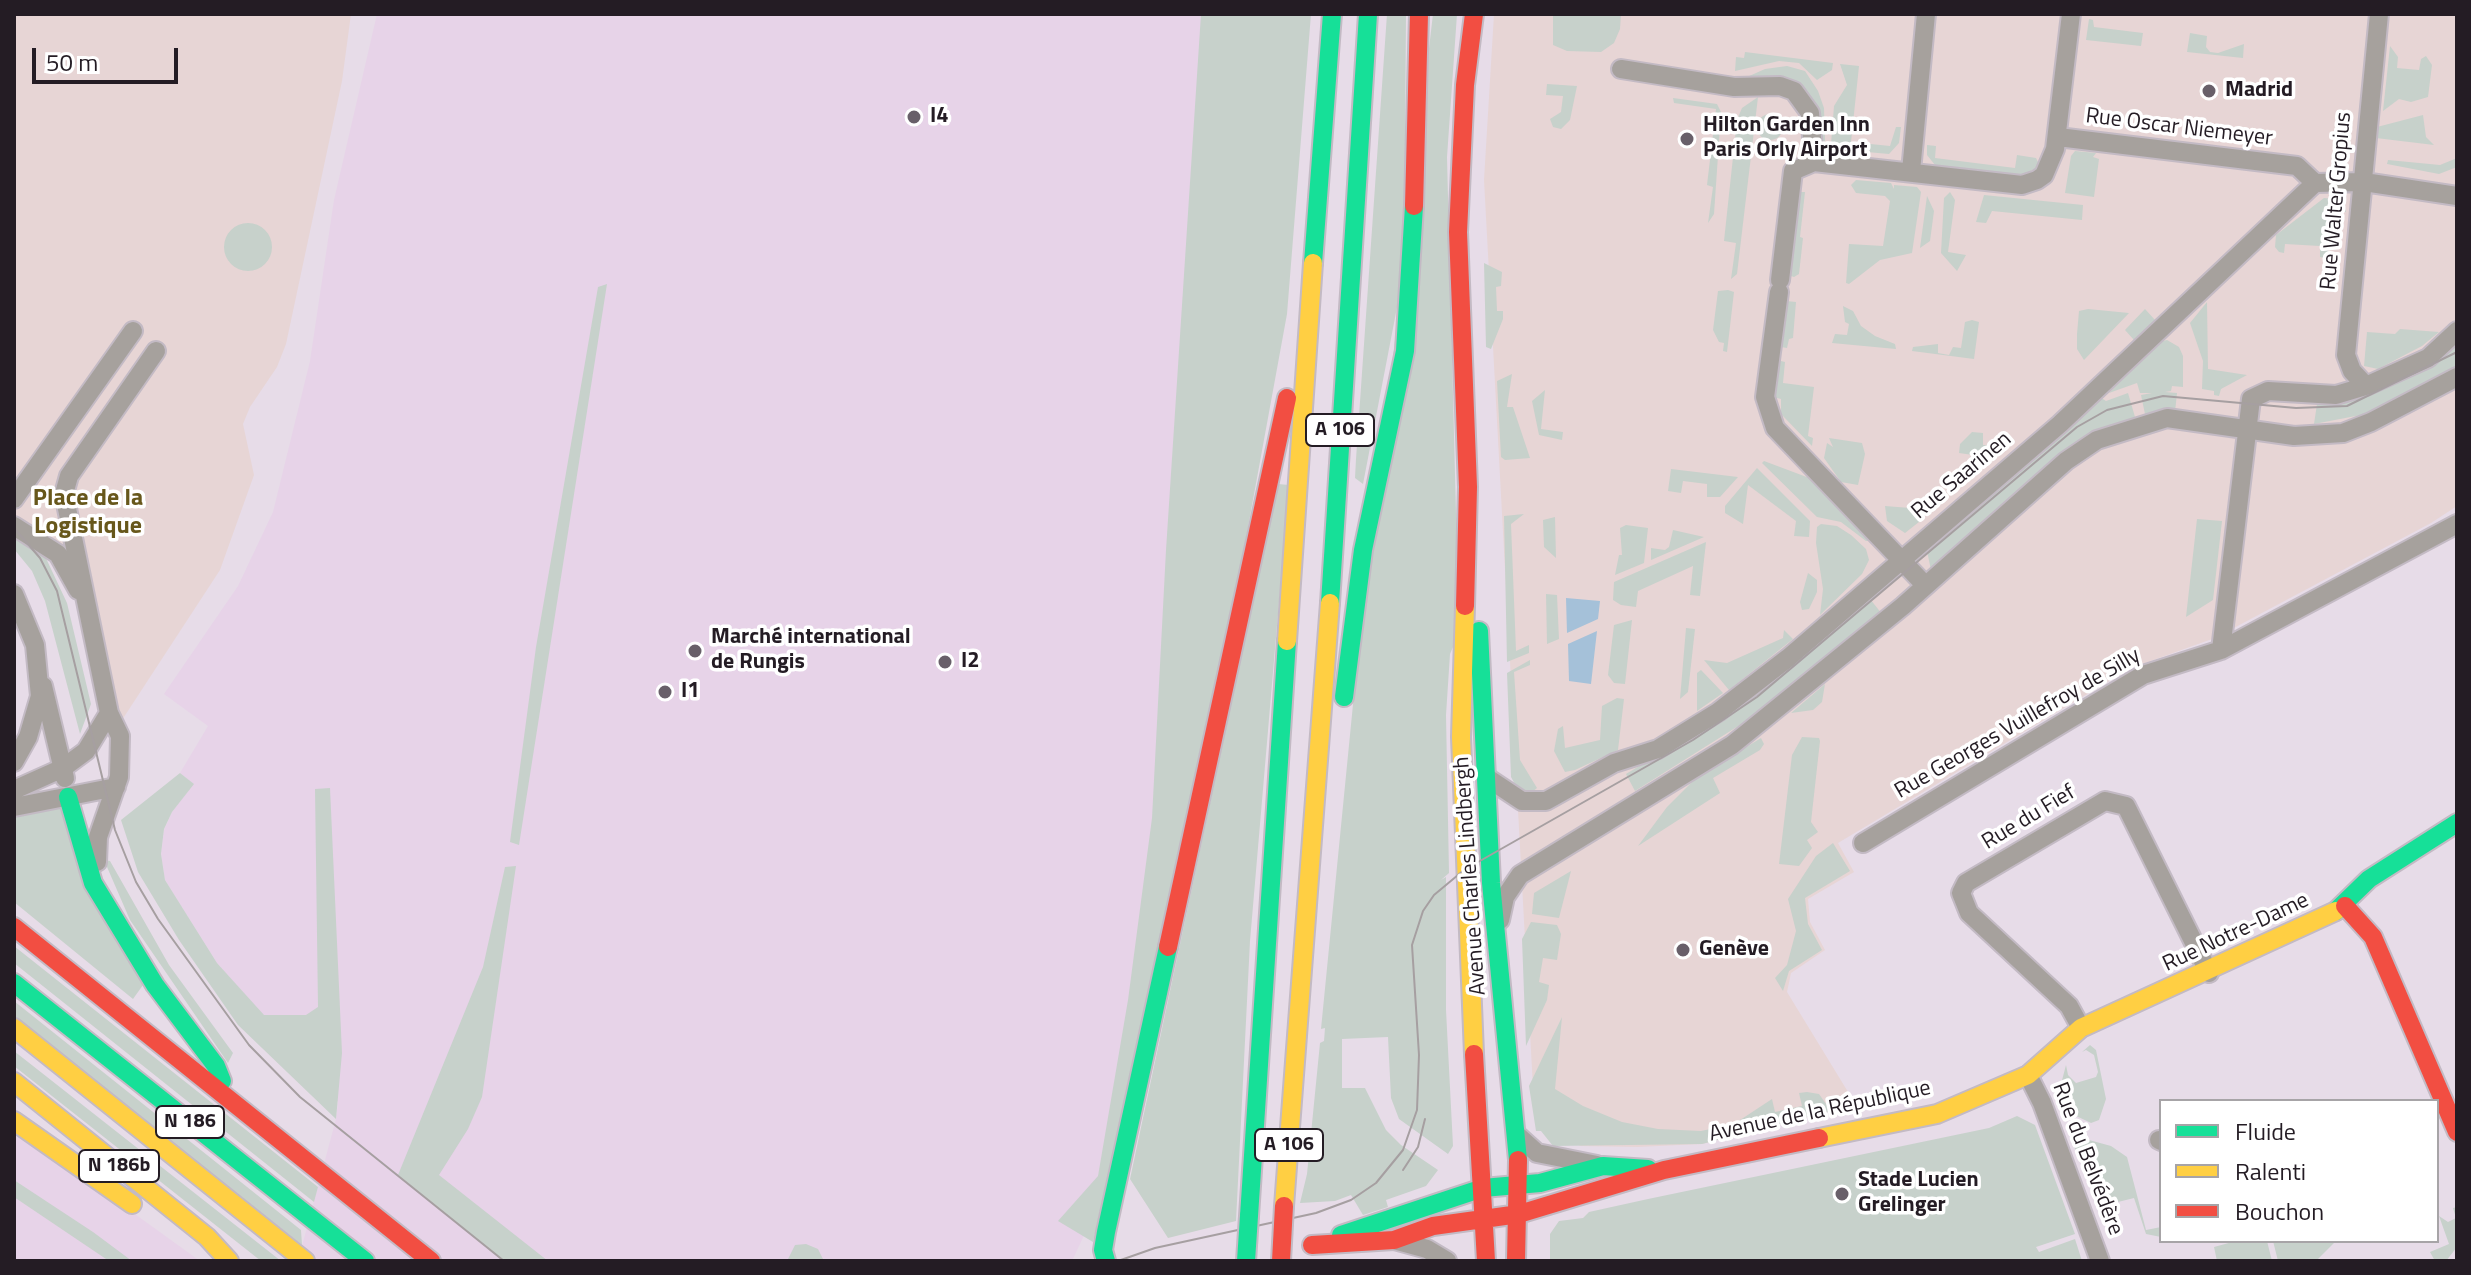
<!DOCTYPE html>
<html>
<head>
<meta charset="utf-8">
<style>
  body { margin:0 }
  #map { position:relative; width:2471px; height:1275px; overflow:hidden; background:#e7dce8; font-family:"Titillium Web",sans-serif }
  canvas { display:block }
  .frame { position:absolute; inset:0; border:16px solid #241c24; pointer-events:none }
  .legend { position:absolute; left:2159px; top:1099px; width:280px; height:144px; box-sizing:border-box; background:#fff; border:2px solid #a7a4a7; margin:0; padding:10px 14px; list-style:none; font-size:24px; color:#241c24 }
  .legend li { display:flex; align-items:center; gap:16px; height:40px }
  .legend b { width:40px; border:2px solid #a7a4a7 }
  .scale { position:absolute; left:32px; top:48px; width:146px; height:36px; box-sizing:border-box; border:4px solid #241c24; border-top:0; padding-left:10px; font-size:24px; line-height:28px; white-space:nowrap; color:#241c24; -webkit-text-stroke:6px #fff; paint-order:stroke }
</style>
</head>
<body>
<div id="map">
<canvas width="2471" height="1275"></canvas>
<div class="frame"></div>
<ul class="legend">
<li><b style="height:10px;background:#16e098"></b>Fluide</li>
<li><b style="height:10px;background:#ffcf43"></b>Ralenti</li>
<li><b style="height:10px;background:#f24e42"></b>Bouchon</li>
</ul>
<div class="scale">50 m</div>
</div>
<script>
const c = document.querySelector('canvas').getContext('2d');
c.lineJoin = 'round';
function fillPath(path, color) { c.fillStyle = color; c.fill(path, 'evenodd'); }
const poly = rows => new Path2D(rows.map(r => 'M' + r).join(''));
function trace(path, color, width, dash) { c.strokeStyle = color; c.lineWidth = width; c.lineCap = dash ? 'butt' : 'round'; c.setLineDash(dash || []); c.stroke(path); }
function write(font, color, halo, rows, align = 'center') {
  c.font = font + ' "Titillium Web",sans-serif'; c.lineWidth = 7; c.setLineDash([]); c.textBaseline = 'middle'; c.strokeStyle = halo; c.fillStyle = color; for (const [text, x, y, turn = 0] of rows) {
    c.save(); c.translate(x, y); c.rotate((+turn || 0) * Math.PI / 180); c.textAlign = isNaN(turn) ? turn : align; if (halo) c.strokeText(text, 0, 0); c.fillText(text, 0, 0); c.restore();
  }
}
fillPath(poly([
  [377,14,1272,14,1143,969,1087,1229,1072,1261,298,1261,336,1119,338,1102,217,963,165,880,161,854,164,830,172,812,193,784,180,773,208,726,164,694,238,586,273,512,310,361,334,200],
  [14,1133,78,1173,200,1261,14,1261]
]), '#e7d3e8');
fillPath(poly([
  [14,14,351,14,342,81,286,344,277,367,250,407,243,424,254,475,220,570,122,720,104,702,75,578,45,537,14,515],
  [1494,14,2457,14,2457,506,2431,523,2215,638,2131,668,1838,843,1854,872,1808,899,1810,922,1825,950,1791,973,1787,992,1856,1105,1702,1144,1637,1147,1580,1146,1534,1106,1484,180]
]), '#e7d5d5');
fillPath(poly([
  [1201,14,1311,14,1287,314,1229,631,1093,1242,1058,1221,1098,1176,1128,1000,1152,818,1166,550],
  [1387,14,1406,14,1404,271,1363,484,1355,478,1356,459],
  [1433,14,1457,14,1447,157,1459,633,1450,654,1446,715,1449,873,1441,880,1446,877,1446,1010,1453,1146,1448,1154,1399,1119,1391,1098,1388,1037,1342,1039,1342,1088,1365,1088,1386,1130,1401,1145,1438,1170,1426,1186,1386,1200,1388,1207,1363,1215,1351,1195,1335,1201,1300,1203,1307,1174,1320,1043,1324,1041,1325,1028,1321,1029,1356,674],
  [1553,14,1621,14,1620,29,1614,43,1601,52,1567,51,1553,45],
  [2089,19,2093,20,2094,27,2143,33,2141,46,2086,40],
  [2190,33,2207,36,2206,47,2210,52,2218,53,2244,44,2243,58,2187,52],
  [2390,46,2398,57,2397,68,2419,70,2421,59,2426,56,2432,65,2428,97,2411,102,2399,99,2383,111],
  [1745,52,1833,63,1832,70,1817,80,1799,63,1779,61,1735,71,1736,57,1744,58],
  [1840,64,1859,66,1851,142,1890,146,1896,127,1901,127,1899,143,1889,154,1845,150,1831,144,1834,106,1847,85],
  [1787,66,1805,71,1818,91,1824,108,1825,141,1819,142,1818,110,1806,91,1783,78,1747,77,1765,69],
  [1547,84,1577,86,1570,120,1561,129,1553,127,1550,119,1561,112,1563,96,1546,95],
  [1758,97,1737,274,1731,279,1736,243,1724,241,1737,120,1742,108],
  [1673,98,1717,104,1721,112,1714,214,1708,223,1713,187,1707,185,1716,109,1674,103],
  '1757 127a13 13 0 1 1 26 0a13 13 0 1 1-26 0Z',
  [2423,115,2426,137,2434,145,2376,138,2377,127],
  [1927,145,1936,146,1935,158,2015,168,2017,155,2036,158,2040,166,2021,176,1935,165,1927,155],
  [2075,151,2096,153,2093,157,2099,159,2094,197,2065,193,2071,156],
  [2457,158,2457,167,2439,174,2387,164,2388,160,2440,165],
  [1856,180,1891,183,1894,189,1894,185,1917,187,1921,192,1912,253,1880,260,1849,284,1846,283,1849,244,1883,246,1890,201,1885,196,1856,193,1851,185],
  [1800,192,1805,192,1800,237,1803,238,1799,274,1794,277,1791,276],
  [1950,192,1955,200,1948,252,1966,255,1957,271,1941,253,1944,198],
  [1984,195,2083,205,2082,220,1992,211,1986,223,1976,222],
  [1927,196,1934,211,1930,241,1920,248],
  [2324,198,2334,199,2345,208,2346,212,2332,211,2328,254,2341,256,2334,260,2320,257,2320,246,2285,244,2284,253,2279,252,2275,247,2276,235],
  '224 247a24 24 0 1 1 48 0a24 24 0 1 1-48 0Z',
  [1484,263,1502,272,1501,286,1496,287,1497,311,1503,311,1503,319,1491,349,1486,347],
  [607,284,519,845,510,842,536,647,598,287],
  [1728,290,1734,292,1727,352,1723,351,1724,343,1719,342,1713,330,1718,291],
  [1786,301,1796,302,1793,338,1789,339,1787,348,1781,347],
  [2207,302,2208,369,2247,375,2221,389,2219,396,2214,395,2214,391,2202,389,2203,361,2190,323],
  [1843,306,1853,311,1861,326,1875,336,1895,344,1896,349,1832,343,1835,334,1847,335,1849,324,1845,322],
  [2088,309,2129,313,2084,360,2077,349,2077,334,2079,311],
  [2145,309,2155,320,2134,340,2125,330],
  [1972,320,1979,322,1974,359,1912,351,1913,347,1938,344,1938,353,1949,355,1953,347,1961,348,1965,322],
  [2400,329,2439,332,2422,346,2378,369,2364,366,2367,332,2395,334],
  [2167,340,2179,347,2183,356,2183,387,2172,386,2171,391,2165,392,2177,393,2175,412,2145,414,2141,395,2152,393,2140,393,2137,383,2109,393,2159,342],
  [2457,346,2457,370,2361,415,2314,424,2317,404,2352,398],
  [1777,360,1785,362,1783,383,1814,387,1808,436,1813,438,1812,446,1781,414,1781,399,1773,397],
  [1512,374,1507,407,1513,407,1530,458,1505,460,1501,457,1497,381],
  [1545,390,1541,429,1563,432,1562,440,1539,435,1532,401],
  [2128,393,2135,417,2099,431,1931,570,1927,551,2100,397,2106,401],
  [1972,432,1983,433,1983,445,2002,447,2003,440,2008,445,1963,483,1962,475,1970,476,1973,455,1959,453,1960,444],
  [1829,438,1862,443,1865,454,1858,485,1841,482,1824,458,1827,443,1833,447],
  [1764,461,1812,479,1872,541,1866,541,1841,522,1817,517,1762,463],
  [1757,468,1810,521,1809,537,1794,536,1796,521,1748,485,1743,524,1725,513,1725,506],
  [1671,469,1738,477,1720,497,1707,497,1707,484,1683,481,1681,493,1668,491],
  [1278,484,1289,485,1250,941,1236,1221,1168,1238,1130,1179],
  [1885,506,1923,509,1924,518,1905,533,1887,521],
  [1524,514,1511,524,1516,651,1529,645,1529,653,1507,662,1504,516],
  [1555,517,1556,558,1544,547,1543,520],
  [2197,519,2222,521,2213,600,2186,617],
  [1821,524,1837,526,1851,535,1866,549,1869,560,1862,574,1820,615,1823,589,1816,543,1817,527],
  [1626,525,1648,528,1644,563,1615,575,1619,555,1622,555,1620,528],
  [1673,530,1704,537,1651,560,1651,548,1665,550,1669,547],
  [14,534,44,554,67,603,91,704,80,734,45,601,32,571,14,549],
  [1706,542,1700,596,1690,595,1693,566,1638,591,1636,607,1621,605,1613,600,1614,582],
  [1808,573,1817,580,1817,592,1809,609,1802,610,1800,602],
  [1546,594,1557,595,1559,639,1547,644],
  [1870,599,1882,614,1759,713,1635,791,1626,774,1722,716],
  [1632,620,1625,684,1614,683,1608,675,1614,625],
  [1686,628,1695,629,1688,692,1680,699],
  [1784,630,1793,639,1729,690,1704,660,1727,663,1783,638],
  [1530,660,1530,665,1514,672,1520,760,1537,788,1532,792,1517,788,1511,777,1507,673],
  [1701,670,1723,693,1697,711,1697,673],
  [1825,684,1822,702,1813,710,1791,713],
  [1617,698,1624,699,1618,750,1575,770,1565,772,1554,751,1558,729,1563,726,1565,748,1600,740,1602,706],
  [1802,737,1819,738,1820,741,1811,822,1818,832,1807,840,1812,848,1799,866,1779,864,1792,755],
  [1761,738,1764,744,1760,750,1713,778,1720,793,1638,846,1667,807,1696,778],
  [180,773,194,784,172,812,164,829,161,854,165,880,217,963,264,1015,306,1015,318,1007,315,789,330,788,342,1053,336,1119,238,1025,179,940,138,872,121,820],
  [64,804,143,985,133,999,14,902,14,815],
  [1833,843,1850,871,1805,898,1808,924,1822,950,1789,971,1783,991,1775,978,1787,965,1796,931,1788,899,1816,856],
  [104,860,110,861,169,965,233,1053,228,1063,130,920],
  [516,866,482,1097,468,1129,439,1175,548,1261,503,1261,398,1175,483,967,505,867],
  [1571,871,1559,918,1532,914,1534,893],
  [1531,922,1557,925,1561,934,1557,960,1543,958,1539,982,1549,985,1547,1000,1526,1046,1522,939],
  [14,946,318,1187,314,1202,14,963],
  [14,1001,301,1230,302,1245,14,1016],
  [1562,1017,1555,1089,1583,1106,1622,1122,1658,1129,1701,1131,1734,1124,1772,1099,1775,1112,1802,1106,1799,1093,1807,1092,1819,1094,1831,1111,1702,1144,1553,1146,1541,1131,1536,1131,1529,1086],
  [2090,1045,2096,1050,2106,1099,2099,1120,2091,1123,2070,1113,2060,1088,2066,1065,2068,1075,2076,1083,2096,1077,2098,1072,2094,1055,2086,1050,2082,1052],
  [14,1051,281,1261,261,1261,14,1066],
  [2017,1116,2035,1125,2075,1234,2036,1247,2039,1252,2075,1239,2082,1261,1550,1261,1550,1234,1559,1221,1583,1218,1589,1212,1648,1199,1989,1128],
  [2078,1137,2111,1146,2127,1157,2146,1230,2161,1227,2161,1237,2146,1234,2134,1198,2114,1203,2118,1218,2107,1220,2072,1142],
  [14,1180,93,1232,132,1261,109,1261,14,1197],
  [2457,1207,2457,1247,2446,1261,2435,1261,2430,1252,2449,1244,2439,1216,2448,1222,2456,1218,2453,1208],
  [2236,1241,2267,1241,2272,1261,2217,1261,2214,1247],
  [2273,1241,2336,1241,2316,1261,2278,1261],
  [806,1244,818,1249,824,1261,787,1261,795,1245]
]), '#c7d1cb');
fillPath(poly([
  [1566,598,1600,601,1598,619,1567,633],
  [1597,631,1591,684,1569,681,1568,644]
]), '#a5c1d9');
const street = poly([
  [1621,69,1734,87,1780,86,1794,91,1810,113,1814,162],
  [2058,137,2297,166,2315,183],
  [1814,162,2022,185,2037,180,2044,175,2055,149,2071,14],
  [1911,171,1926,14],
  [1780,280,1793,171,1814,162],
  [1779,292,1765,397,1775,428,1925,585],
  [2366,386,2352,371,2346,355,2379,14],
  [14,499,133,331],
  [14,526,58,554,78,590],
  [14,594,35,645,40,696,28,737,14,762],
  [2221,650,2251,399,2268,391,2336,395,2366,386,2428,358,2457,331],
  [43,686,65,778],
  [1486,777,1522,801,1546,801,1614,763,1658,749,1718,712,1788,658,2060,424,2315,183,2364,182,2457,196],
  [14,790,63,768,86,751,109,713,64,494,69,476,156,351],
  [14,807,116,787],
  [1863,843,2143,675,2221,650,2457,524],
  [97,862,98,837,119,777,120,736,109,713],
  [1500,920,1505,897,1520,875,1732,745,1903,606,2066,461,2097,440,2167,418,2294,436,2343,433,2371,422,2457,377],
  [2081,1028,2069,1006,1969,913,1961,893,1966,883,2105,801,2126,806,2209,973],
  [2028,1075,2042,1103,2100,1261],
  [1517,1135,1537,1153,1597,1165],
  [2159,1140,2161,1141],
  [1394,1240,1427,1249,1447,1261]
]);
const fast = poly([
  [1313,263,1332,14],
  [1330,603,1368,14],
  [1479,631,1491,883,1518,1160],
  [1344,697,1363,550,1405,351,1414,206],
  [68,797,93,883,155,985,216,1066,222,1081],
  [2336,911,2369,879,2457,823],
  [14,983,365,1261],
  [1249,1216,1287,641],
  [1341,1235,1483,1188,1540,1183,1603,1166,1648,1169],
  [1106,1261,1103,1250,1106,1232,1168,947]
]);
const slow = poly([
  [1465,606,1461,737,1474,1054],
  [1287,641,1313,263],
  [14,1028,305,1261],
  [14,1082,207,1237,229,1261],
  [14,1121,132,1204],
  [1819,1138,1937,1114,2028,1075,2081,1028,2336,911],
  [1284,1206,1330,603]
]);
const jam = poly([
  [1414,206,1419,14],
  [1465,606,1468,487,1458,232,1465,85,1474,14],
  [2345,906,2373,937,2457,1132],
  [14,927,431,1261],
  [1168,947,1287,398],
  [1474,1054,1486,1261],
  [1312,1245,1394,1240,1433,1226,1519,1214,1664,1170,1819,1138],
  [1516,1261,1518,1160]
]);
trace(street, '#c3bac4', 22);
trace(fast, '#c3bac4', 22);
trace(slow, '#c3bac4', 22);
trace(jam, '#c3bac4', 22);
trace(street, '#a6a19d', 18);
trace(fast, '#16e098', 18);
trace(slow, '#ffcf43', 18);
trace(jam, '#f24e42', 18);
trace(poly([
  [14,528,40,558,57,591,115,830,136,882,158,919,249,1045,300,1097,504,1261],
  [1403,1170,1418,1147,1425,1119],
  [1118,1261,1155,1248,1316,1213,1351,1200,1376,1183,1403,1150,1417,1110,1419,1055,1412,945,1423,911,1434,895,1464,870,1693,740,1757,697,2077,427,2107,410,2163,396,2296,408,2347,406,2457,352]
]), '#a69fa1', 2);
const fastBridge = poly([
  [1246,1261,1249,1216]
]);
const jamBridge = poly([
  [1281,1261,1284,1206]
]);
trace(fastBridge, '#c3bac4', 22, []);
trace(jamBridge, '#c3bac4', 22, []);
trace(fastBridge, '#16e098', 18);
trace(jamBridge, '#f24e42', 18);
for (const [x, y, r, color] of [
  [2209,91,8,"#685f69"],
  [914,117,8,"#685f69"],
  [1687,139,8,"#685f69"],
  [695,651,8,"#685f69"],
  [945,662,8,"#685f69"],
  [665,692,8,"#685f69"],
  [1683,950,8,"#685f69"],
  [1842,1194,8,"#685f69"]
]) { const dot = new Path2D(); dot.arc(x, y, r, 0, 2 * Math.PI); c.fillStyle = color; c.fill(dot); trace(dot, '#fff', 3); }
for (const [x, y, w] of [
  [1340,430,68],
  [190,1122,68],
  [1289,1145,68],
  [119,1166,80]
]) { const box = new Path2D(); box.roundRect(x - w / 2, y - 16, w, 32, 6); c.fillStyle = '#fff'; c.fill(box); trace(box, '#241c24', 2); }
write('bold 20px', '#241c24', null, [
  ["A 106",1340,430],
  ["N 186",190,1122],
  ["A 106",1289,1145],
  ["N 186b",119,1166]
]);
write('bold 22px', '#241c24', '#fff', [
  ["Madrid",2225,91],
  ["I4",930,117],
  ["Hilton Garden Inn",1703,126],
  ["Paris Orly Airport",1703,151],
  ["Marché international",711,638],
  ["de Rungis",711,663],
  ["I2",961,662],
  ["I1",681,692],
  ["Genève",1699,950],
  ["Stade Lucien",1858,1181],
  ["Grelinger",1858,1206]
], 'left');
write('22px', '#241c24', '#fff', [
  ["Rue Oscar Niemeyer",2179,128,7],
  ["Rue Walter Gropius",2337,201,-85],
  ["Rue Saarinen",1962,476,-40],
  ["Rue Georges Vuillefroy de Silly",2018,724,-30],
  ["Rue du Fief",2029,818,-31],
  ["Avenue Charles Lindbergh",1471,876,-94],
  ["Rue Notre-Dame",2236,933,-25],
  ["Avenue de la République",1820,1112,-12],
  ["Rue du Belvédère",2087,1159,69]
]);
write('bold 24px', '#67571b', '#fff', [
  ["Place de la",88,499],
  ["Logistique",88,527]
]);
</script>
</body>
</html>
